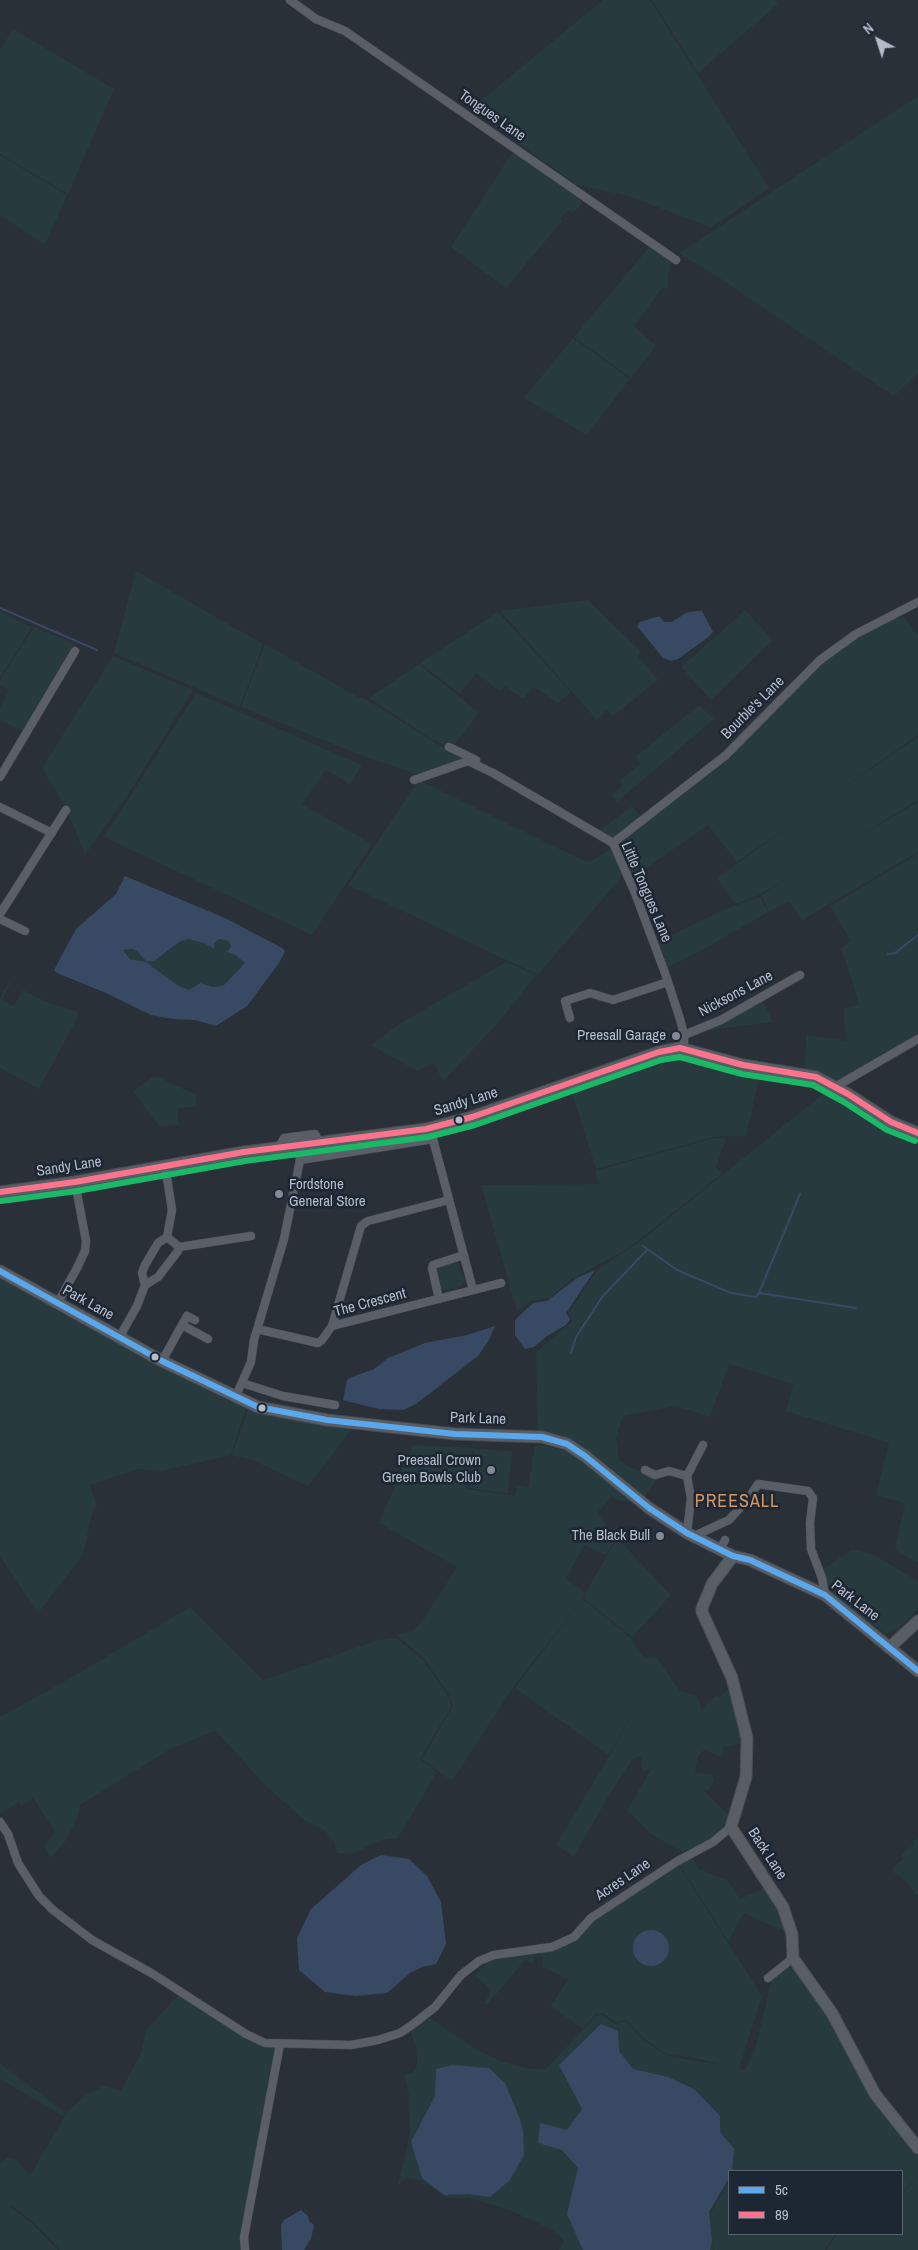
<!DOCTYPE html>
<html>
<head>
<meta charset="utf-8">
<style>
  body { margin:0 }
  #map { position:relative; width:918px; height:2250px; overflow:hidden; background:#2a3038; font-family:"Archivo Narrow",sans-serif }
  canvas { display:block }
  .legend { position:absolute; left:728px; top:2170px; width:175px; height:65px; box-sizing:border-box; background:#1d2633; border:1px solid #59626f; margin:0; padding:6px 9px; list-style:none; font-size:15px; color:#b4bcc9 }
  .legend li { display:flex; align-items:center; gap:10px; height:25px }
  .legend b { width:25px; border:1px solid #59626f }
  .north { position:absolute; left:853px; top:15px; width:50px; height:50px; -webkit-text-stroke:4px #1d2633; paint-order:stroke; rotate:320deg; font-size:14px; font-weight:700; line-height:20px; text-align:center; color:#b4bcc9 }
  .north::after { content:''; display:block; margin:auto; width:18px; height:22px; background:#b4bcc9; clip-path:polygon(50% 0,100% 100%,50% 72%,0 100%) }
</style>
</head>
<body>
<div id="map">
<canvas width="918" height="2250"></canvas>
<ul class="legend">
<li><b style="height:6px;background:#5aa8eb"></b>5c</li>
<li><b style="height:6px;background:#fc738d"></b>89</li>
</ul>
<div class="north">N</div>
</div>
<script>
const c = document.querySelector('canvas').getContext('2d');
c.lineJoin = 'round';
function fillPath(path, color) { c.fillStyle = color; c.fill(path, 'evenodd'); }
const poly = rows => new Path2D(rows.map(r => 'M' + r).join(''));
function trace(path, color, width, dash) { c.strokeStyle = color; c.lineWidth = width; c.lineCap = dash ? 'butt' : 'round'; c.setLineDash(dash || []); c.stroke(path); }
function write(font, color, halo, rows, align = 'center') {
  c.font = font + ' "Archivo Narrow",sans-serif'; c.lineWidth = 5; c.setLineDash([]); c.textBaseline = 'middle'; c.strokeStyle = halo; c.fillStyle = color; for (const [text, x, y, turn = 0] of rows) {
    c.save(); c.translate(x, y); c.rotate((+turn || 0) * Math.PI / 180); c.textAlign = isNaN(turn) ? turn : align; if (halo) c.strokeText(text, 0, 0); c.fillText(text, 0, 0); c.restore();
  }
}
fillPath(poly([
  [603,0,650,0,769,188,711,228,629,196,577,185,471,109],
  [652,0,775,0,778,4,698,73],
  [13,29,114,89,68,194,0,154,0,50],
  [918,96,918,373,894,396,715,275,679,253],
  [514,150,577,194,582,204,573,213,568,210,560,218,562,221,506,288,451,247],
  [0,155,67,195,45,245,0,215],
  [651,245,671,260,667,289,663,287,634,326,656,346,631,378,574,337],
  [573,338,630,379,587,435,524,398],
  [136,571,263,644,240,707,114,653],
  [588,600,640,651,638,656,658,680,613,716,607,710,597,720,500,611],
  [745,610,773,640,711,700,681,667],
  [0,612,32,627,0,678],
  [498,612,571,692,558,703,534,687,523,699,505,686,500,691,476,673,460,694,420,663],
  [904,617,918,635,918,735,841,789,918,737,918,800,851,841,918,802,918,852,802,920,789,901,769,912,761,895,790,877,759,895,735,904,717,878,792,824,737,862,708,825,632,878,618,846,620,842,729,756,817,665,858,635,887,619],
  [34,627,74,644,22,731,0,720,0,707,9,690,0,685,0,680],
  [265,644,358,697,366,699,437,744,466,757,417,774,368,758,241,707],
  [113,656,193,690,131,790,85,855,67,809,42,768],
  [419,664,479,713,455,744,449,741,447,746,431,739,369,698],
  [196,693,362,765,350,784,326,770,302,804,372,844,312,935,104,837],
  [699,705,714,719,617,802,611,795,623,785,619,781,640,764,635,757],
  [419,780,580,859,590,862,613,847,623,875,538,975,348,885],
  [632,806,642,818,616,838,610,839,599,831],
  [918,854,918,1034,839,1081,805,1069,806,1035,847,1041,843,1009,859,1004,846,961,840,949,851,941,830,906],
  [760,897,768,912,699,952,668,967,658,941,726,909],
  [189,939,206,944,214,948,214,943,219,939,228,941,231,946,227,951,245,963,224,985,213,987,200,983,189,990,177,985,146,962,130,959,123,950,127,948,137,951,146,961,164,955,181,941],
  [506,962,536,975,499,1022,443,1081,434,1063,417,1071,371,1045,401,1023],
  [9,982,10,983,2,1000,13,1006,23,990,49,1003,78,1012,79,1015,39,1089,0,1068,0,998],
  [763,1002,773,1022,711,1030,708,1028],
  [681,1054,761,1070,746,1136,715,1137,596,1169,570,1087,658,1058],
  [159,1077,196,1095,197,1106,177,1109,179,1125,160,1127,133,1091,151,1078],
  [828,1090,888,1128,918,1143,918,1563,895,1550,905,1503,876,1495,889,1443,786,1411,793,1384,729,1364,710,1417,676,1406,623,1416,616,1437,619,1459,629,1467,648,1474,656,1480,644,1499,538,1433,536,1352,572,1321,568,1314,597,1270,639,1242],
  [714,1138,726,1138,716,1167,722,1174,629,1248,571,1280,549,1298,531,1301,517,1311,481,1185,599,1184,595,1171],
  [458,1262,464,1279,463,1283,460,1287,442,1290,435,1270,437,1267],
  [0,1277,64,1315,246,1408,231,1455,161,1471,139,1469,90,1485,97,1507,93,1509,83,1555,38,1613,0,1556],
  [249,1408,305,1421,352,1429,308,1486,254,1461,232,1455],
  [413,1445,473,1448,467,1489,515,1496,517,1485,528,1487,535,1445,547,1446,576,1454,635,1501,620,1501,612,1497,597,1513,616,1538,605,1555,584,1545,566,1579,585,1592,583,1599,514,1686,452,1781,422,1759,453,1706,449,1695,424,1658,396,1635,413,1631,423,1620,457,1567,379,1523],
  [474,1449,512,1451,508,1494,469,1488],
  [617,1538,671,1595,632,1637,584,1599,586,1592],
  [853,1549,874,1555,918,1581,918,1609,902,1625,886,1634,832,1596,823,1572,828,1566],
  [583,1599,632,1639,636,1649,646,1659,650,1657,658,1659,680,1691,697,1696,702,1710,709,1701,716,1696,719,1697,731,1687,739,1718,742,1743,723,1748,724,1753,720,1757,705,1749,698,1756,695,1773,711,1774,714,1779,709,1790,702,1789,730,1817,722,1830,712,1838,691,1849,682,1852,651,1834,627,1810,652,1768,644,1772,641,1766,642,1760,639,1756,633,1759,608,1797,574,1856,556,1845,611,1753,632,1713,609,1755,515,1688],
  [190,1607,263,1680,378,1640,396,1638,423,1660,448,1696,451,1707,420,1759,437,1772,398,1838,380,1840,352,1854,337,1853,334,1842,324,1830,304,1820,264,1784,216,1731,172,1748,80,1805,77,1818,66,1840,50,1858,44,1846,55,1832,33,1798,22,1806,19,1802,0,1814,0,1717,74,1676],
  [918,1837,918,1894,917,1896,907,1882,891,1870,904,1858,901,1855,914,1844,913,1841],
  [691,1857,699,1869,727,1880,740,1899,768,1886,790,1934,744,1913,728,1941,679,1864],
  [678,1864,762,1996,739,2068,745,2070,755,2050,772,1978,790,1963,798,1971,918,2151,918,2176,902,2192,902,2171,729,2171,729,2180,710,2212,711,2219,711,2212,729,2182,729,2234,835,2234,825,2250,714,2250,714,2236,713,2250,559,2250,564,2240,551,2229,512,2211,470,2198,448,2198,422,2181,407,2178,398,2185,410,2134,409,2096,404,2074,412,2073,416,2069,417,2060,416,2045,410,2030,429,2017,475,2049,503,2062,531,2069,546,2069,597,2015,602,2015,615,2024,626,2021,642,2039,668,2056,720,2065,692,2057,668,2055,643,2038,626,2020,616,2022,603,2013,596,2014,583,2029,551,2006,568,1979,542,1966,543,1957,534,1956,533,1963,525,1960,487,2005,484,2002,489,1996,491,1989,475,1976,480,1969,496,1958,543,1952,573,1943,596,1918],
  [179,1994,277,2048,269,2075,263,2129,254,2173,248,2176,252,2189,243,2250,60,2250,33,2222,12,2206,11,2207,33,2224,58,2250,0,2250,0,2164,8,2157,17,2160,30,2175,68,2111,86,2095,104,2086,121,2090,141,2054,146,2030],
  [0,2064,65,2112,63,2116,0,2079],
  [918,2178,918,2250,827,2250,837,2234,902,2234,902,2194]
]), '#273a3e');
fillPath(poly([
  [696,611,702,611,713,632,707,638,678,659,671,661,663,658,637,626,640,622,656,617,660,617,664,622,672,622,686,613],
  [125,876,227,919,282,948,285,951,279,963,247,1006,216,1026,195,1020,173,1019,151,1015,106,993,57,973,54,970,76,929,116,894],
  [189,939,206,944,214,949,214,943,219,939,228,941,231,946,227,952,235,955,245,963,224,985,213,987,200,983,189,990,177,985,146,962,130,959,123,950,132,949,137,951,146,961,154,961,181,941],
  [595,1270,566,1313,570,1319,566,1325,547,1336,534,1347,525,1349,515,1335,515,1320,533,1303,547,1301,577,1278],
  [495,1326,489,1340,478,1356,416,1404,403,1410,379,1409,343,1400,347,1380,352,1377,374,1369,388,1358,425,1343,467,1335],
  [381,1855,409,1859,427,1876,441,1902,446,1944,436,1964,422,1967,410,1973,387,1993,355,1996,325,1992,299,1970,297,1938,311,1909,361,1865],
  '633 1948a18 18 0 1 1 36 0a18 18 0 1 1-36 0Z',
  [601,2024,618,2031,619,2051,633,2069,668,2077,694,2089,720,2116,720,2132,734,2149,732,2171,729,2171,729,2178,709,2212,712,2241,710,2250,583,2250,567,2214,578,2168,562,2150,538,2143,540,2123,567,2130,582,2109,559,2065],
  [452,2065,489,2068,505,2083,520,2119,523,2131,524,2155,510,2180,490,2197,468,2194,444,2195,422,2178,411,2142,435,2096,436,2069],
  [301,2210,308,2216,309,2221,314,2225,311,2239,304,2250,282,2250,281,2225,284,2220]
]), '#384963');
trace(poly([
  [0,608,97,650],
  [888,954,895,953,918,935],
  [643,1246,677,1270,731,1293,756,1297,759,1293,856,1308],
  [759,1293,800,1194],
  [571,1353,576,1337,602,1297,647,1250]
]), '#384963', 2);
const street = poly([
  [290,0,316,19,345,31,676,260],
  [449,747,476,760],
  [0,777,75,651],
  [414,780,468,761,493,773,613,843,635,893,665,973,680,1019,684,1035,684,1048],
  [0,807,52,833],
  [613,843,726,755,820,660,856,634,918,602],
  [0,914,66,810],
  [0,919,25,931],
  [570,1018,565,1001,590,993,613,1000,668,982],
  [684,1035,721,1020,800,975],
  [835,1087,918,1039],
  [430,1128,473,1290],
  [279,1147,284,1138,315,1134,320,1143],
  [300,1160,433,1139],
  [179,1247,251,1236],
  [145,1285,158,1277,178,1251,179,1247,167,1237],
  [439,1299,432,1268,433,1265,464,1255],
  [57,1304,77,1268,85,1251,86,1241,75,1182],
  [182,1325,208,1339],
  [332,1326,361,1226,368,1221,449,1200],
  [257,1329,318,1343,322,1340,332,1326,501,1283],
  [119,1338,137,1306,145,1285,142,1273,145,1265,158,1243,167,1237,172,1210,165,1165],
  [162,1361,187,1316,195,1320],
  [242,1383,283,1396,335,1405],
  [235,1398,251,1362,254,1340,284,1239,300,1160,299,1145],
  [645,1470,655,1475,669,1471,687,1476],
  [687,1533,691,1498,687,1476,703,1445],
  [694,1536,729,1520,747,1500,758,1484,808,1491,813,1498,810,1523,811,1549,822,1578,825,1595],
  [720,1549,725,1540],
  [0,1822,8,1834,18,1863,39,1896,53,1910,92,1940,153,1974,246,2034,265,2043,351,2045,378,2040,400,2033,412,2025,435,2007,461,1975,479,1961,494,1955,552,1947,574,1937,591,1918,676,1862,713,1842,731,1827],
  [768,1978,793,1958],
  [245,2250,244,2237,280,2044]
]);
const secondary = poly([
  [0,1192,75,1182,244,1152,426,1129,472,1117,659,1052,680,1048,743,1065,816,1077,848,1094,891,1122,918,1133],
  [0,1271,162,1361,258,1407,327,1420,455,1434,542,1437,567,1444,585,1456,649,1508,687,1533,733,1556,750,1560,825,1595,918,1671],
  [733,1556,712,1584,702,1608,702,1612,732,1678,747,1738,746,1777,731,1827,783,1907,792,1934,793,1958,832,2013,875,2094,918,2148],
  [889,1648,918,1621]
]);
trace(street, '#484c53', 9);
trace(secondary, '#484c53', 13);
trace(street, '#5a5e66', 8);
trace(secondary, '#595d64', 11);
trace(poly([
  [0,1271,162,1361,258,1407,327,1420,455,1434,542,1437,567,1444,585,1456,649,1508,687,1533,733,1556,750,1560,825,1595,918,1671]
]), '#5aa8eb', 6);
trace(poly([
  [0,1192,75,1182,244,1152,426,1129,472,1117,659,1052,680,1048,743,1065,816,1077,848,1094,891,1122,918,1133]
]), '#fc738d', 6);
trace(poly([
  [1,1201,77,1191,245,1161,428,1137,475,1125,661,1060,680,1057,742,1074,813,1085,844,1102,887,1130,915,1141]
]), '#1ab867', 6);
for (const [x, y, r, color] of [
  [676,1036,5,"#848b96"],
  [459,1120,4.5,"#b4bcc9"],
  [279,1194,5,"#848b96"],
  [155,1357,4.5,"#b4bcc9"],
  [262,1408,4.5,"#b4bcc9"],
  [491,1470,5,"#848b96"],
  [660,1536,5,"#848b96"]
]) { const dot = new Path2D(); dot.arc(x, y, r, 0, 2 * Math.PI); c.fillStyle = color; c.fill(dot); trace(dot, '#1d2633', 2); }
write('15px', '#b4bcc9', '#1d2633', [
  ["Tongues Lane",492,116,35],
  ["Bourble's Lane",753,708,-45],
  ["Little Tongues Lane",646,892,67],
  ["Nicksons Lane",736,994,-28],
  ["Sandy Lane",466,1102,-17],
  ["Sandy Lane",69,1167,-9],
  ["Park Lane",88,1303,29],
  ["The Crescent",370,1303,-15],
  ["Park Lane",478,1419,2],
  ["Park Lane",855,1601,38],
  ["Back Lane",767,1854,57],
  ["Acres Lane",623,1880,-34]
]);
write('15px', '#b4bcc9', '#1d2633', [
  ["Preesall Garage",666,1036],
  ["Fordstone",289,1185,"left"],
  ["General Store",289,1202,"left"],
  ["Preesall Crown",481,1461],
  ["Green Bowls Club",481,1478],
  ["The Black Bull",650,1536]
], 'right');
c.letterSpacing = '1px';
write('18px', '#d59563', '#1d2633', [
  ["PREESALL",737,1502]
]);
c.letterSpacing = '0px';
</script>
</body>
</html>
